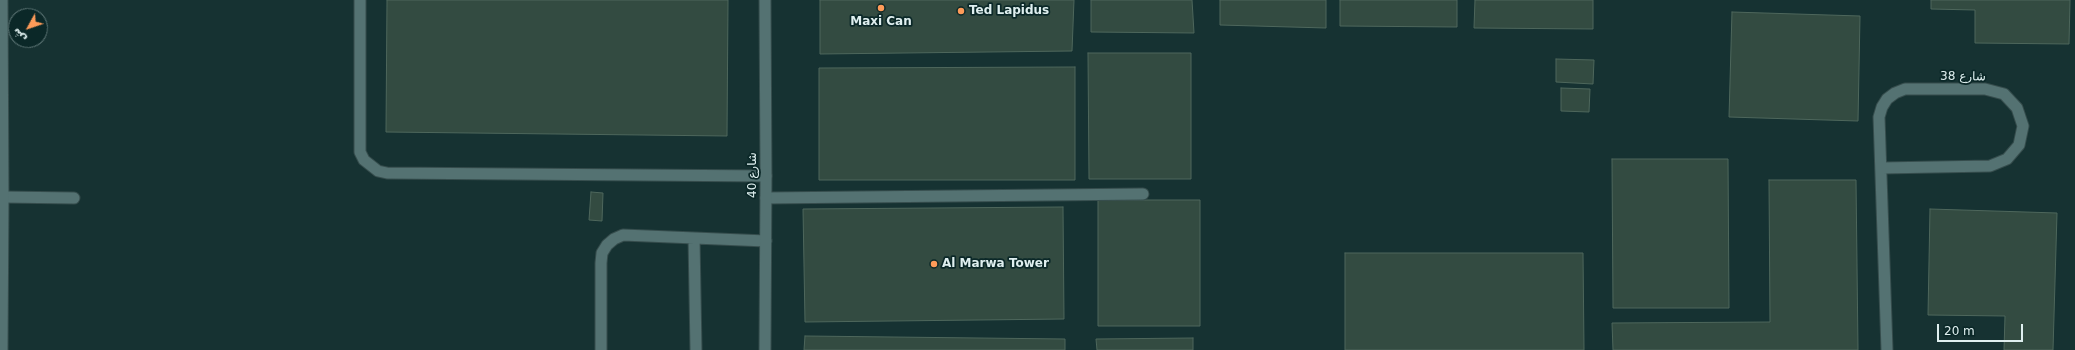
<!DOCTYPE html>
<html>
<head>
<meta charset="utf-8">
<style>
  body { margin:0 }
  #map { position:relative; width:2075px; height:350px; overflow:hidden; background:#163232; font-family:"DejaVu Sans",Cairo,sans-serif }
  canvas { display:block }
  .north { position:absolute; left:8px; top:8px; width:40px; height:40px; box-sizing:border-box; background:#0b2828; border:1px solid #607878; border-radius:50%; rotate:230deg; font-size:11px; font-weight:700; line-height:16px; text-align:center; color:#dfefef }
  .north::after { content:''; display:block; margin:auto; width:14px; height:18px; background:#fe9b59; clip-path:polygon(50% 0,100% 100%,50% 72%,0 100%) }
  .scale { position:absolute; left:1937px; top:324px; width:86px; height:18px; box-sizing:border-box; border:2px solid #dfefef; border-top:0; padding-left:5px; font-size:12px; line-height:14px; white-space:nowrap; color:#dfefef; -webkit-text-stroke:3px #0b2828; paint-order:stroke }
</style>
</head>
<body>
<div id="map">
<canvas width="2075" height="350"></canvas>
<div class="north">ش</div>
<div class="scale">20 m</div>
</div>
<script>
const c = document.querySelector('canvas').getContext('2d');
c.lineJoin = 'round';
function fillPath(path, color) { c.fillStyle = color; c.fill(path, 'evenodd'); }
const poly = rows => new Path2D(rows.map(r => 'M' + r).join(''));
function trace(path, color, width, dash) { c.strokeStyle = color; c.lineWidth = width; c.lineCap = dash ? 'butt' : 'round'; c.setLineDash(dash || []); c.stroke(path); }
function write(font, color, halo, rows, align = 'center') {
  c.font = font + ' "DejaVu Sans",Cairo,sans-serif'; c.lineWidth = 3.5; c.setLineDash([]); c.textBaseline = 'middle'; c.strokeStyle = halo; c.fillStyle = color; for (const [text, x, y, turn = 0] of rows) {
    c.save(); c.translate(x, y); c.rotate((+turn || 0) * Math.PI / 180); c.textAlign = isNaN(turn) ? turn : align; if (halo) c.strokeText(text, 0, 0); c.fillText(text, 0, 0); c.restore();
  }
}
const building = poly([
  [387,0,728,0,727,136,386,132,387,0],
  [820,0,1074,0,1072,51,820,54,820,0],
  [1091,0,1192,0,1194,33,1091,32,1091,0],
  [1220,0,1326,0,1326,28,1220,25,1220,0],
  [1340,0,1457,0,1457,27,1340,26,1340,0],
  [1475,0,1593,0,1593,29,1474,28,1475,0],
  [1931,0,2070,0,2069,44,1975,43,1975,10,1931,9,1931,0],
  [1732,12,1860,16,1858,121,1729,117,1732,12],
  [1088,53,1191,53,1191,179,1089,179,1088,53],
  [1556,59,1594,60,1593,84,1556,82,1556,59],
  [1075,67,1075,180,819,180,819,68,1075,67],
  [1561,88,1590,89,1589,112,1561,111,1561,88],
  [1612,159,1728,159,1729,308,1613,308,1612,159],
  [1769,180,1856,180,1858,350,1613,350,1612,323,1770,322,1769,180],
  [591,192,603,193,602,221,589,220,591,192],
  [1098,200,1200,200,1200,326,1098,326,1098,200],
  [1063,207,1064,319,805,322,803,209,1063,207],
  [1930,209,2057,213,2053,350,2004,350,2005,316,1928,315,1930,209],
  [1345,253,1583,253,1584,350,1345,350,1345,253],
  [805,336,1065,339,1065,350,804,350,805,336],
  [1193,338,1193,350,1097,350,1096,339,1193,338]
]);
fillPath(building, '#334b41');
trace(building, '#4e675c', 1);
const service = poly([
  [360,0,360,152,364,160,378,171,387,173,766,176],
  [3,197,74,198],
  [766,198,1143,194],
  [694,238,696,350],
  [601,350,601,263,602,253,607,245,614,239,623,235,766,241]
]);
const minor = poly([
  [2,0,3,197,2,350],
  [765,0,766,176,765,350],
  [1882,168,1990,166,2007,159,2019,145,2023,126,2017,108,2004,94,1985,89,1905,89,1895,93,1887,99,1882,107,1879,117,1887,350]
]);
trace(service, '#364d4d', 13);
trace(minor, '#364d4d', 13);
trace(service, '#547272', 11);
trace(minor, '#547272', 11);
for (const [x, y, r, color] of [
  [881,8,4,"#fe9b59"],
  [961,11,4,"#fe9b59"],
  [934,264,4,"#fe9b59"]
]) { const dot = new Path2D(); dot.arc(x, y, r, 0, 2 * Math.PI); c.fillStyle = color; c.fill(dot); trace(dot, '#0b2828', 1.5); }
write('bold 12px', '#dfefef', '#0b2828', [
  ["Ted Lapidus",969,11],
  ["Maxi Can",881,22,"center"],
  ["Al Marwa Tower",942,264]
], 'left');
write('12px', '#dfefef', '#0b2828', [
  ["شارع 38",1963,77,1],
  ["شارع 40",753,175,-90]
]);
</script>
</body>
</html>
